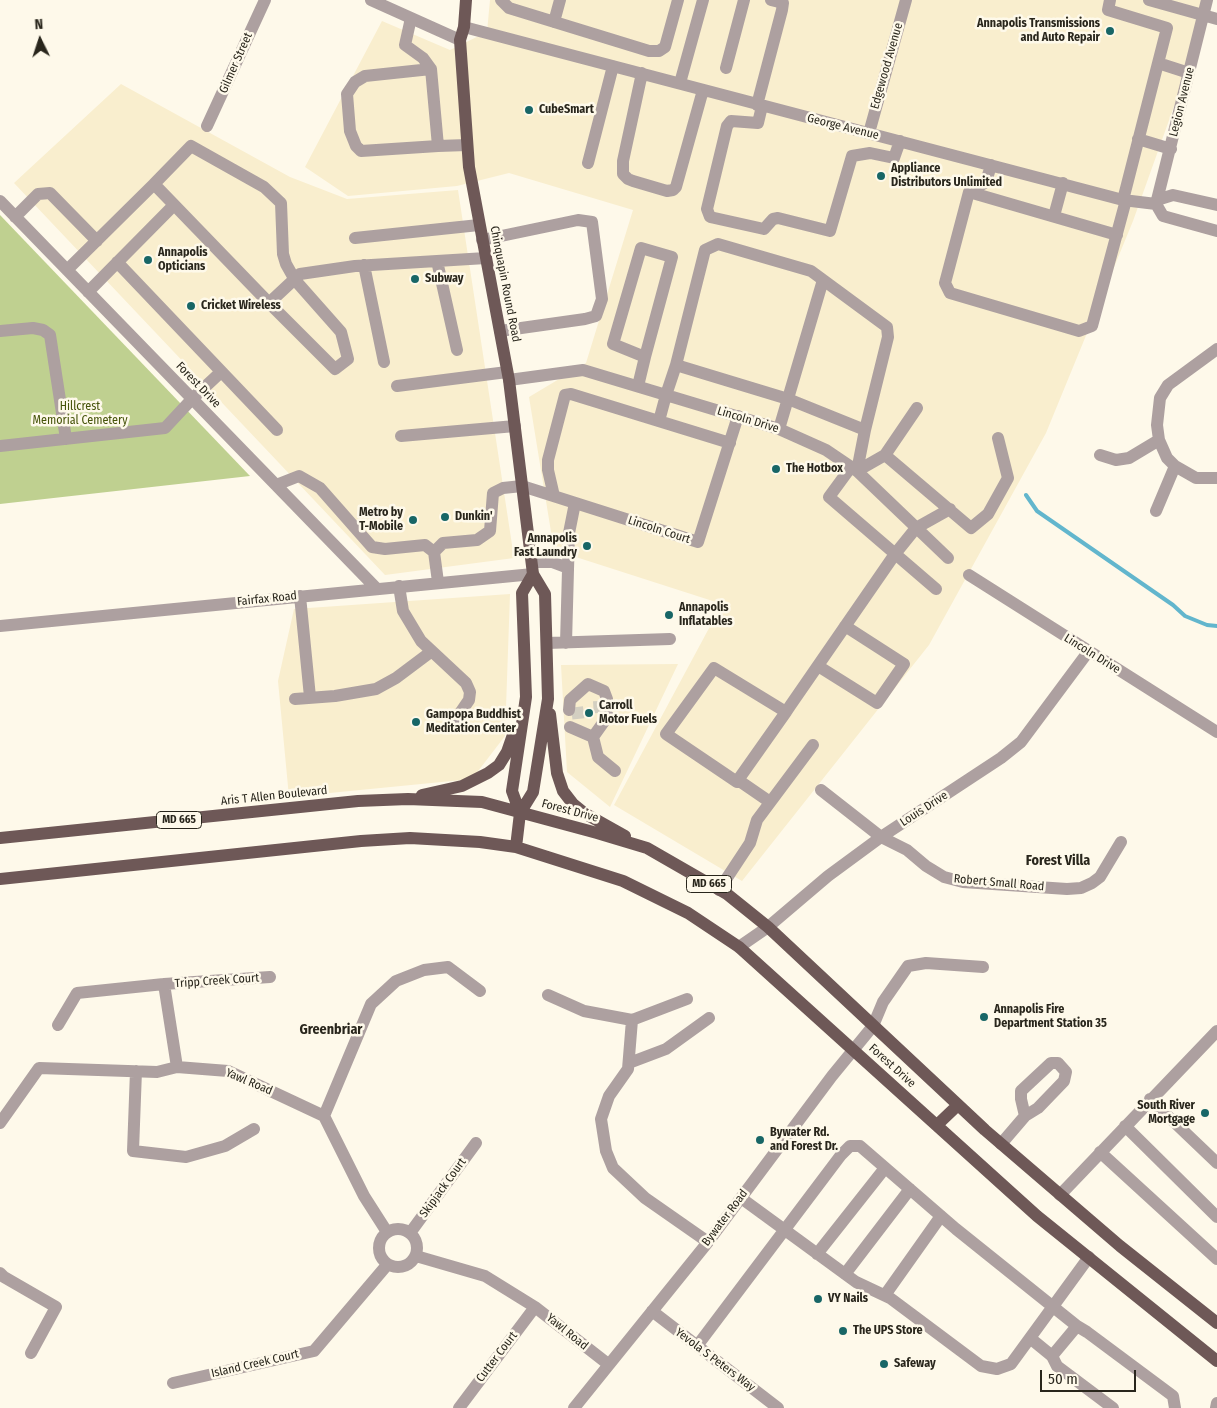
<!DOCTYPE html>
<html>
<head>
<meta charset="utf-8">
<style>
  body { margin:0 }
  #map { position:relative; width:1217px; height:1408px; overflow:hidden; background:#fef9ea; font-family:"Fira Sans Condensed",sans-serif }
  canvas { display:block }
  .north { position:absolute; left:15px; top:15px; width:50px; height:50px; -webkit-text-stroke:4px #fef9ea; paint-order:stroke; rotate:356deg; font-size:14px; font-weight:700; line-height:20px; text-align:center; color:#29261c }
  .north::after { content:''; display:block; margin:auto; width:18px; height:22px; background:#29261c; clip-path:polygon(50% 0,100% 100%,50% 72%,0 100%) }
  .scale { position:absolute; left:1040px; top:1370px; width:96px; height:22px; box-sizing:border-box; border:2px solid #29261c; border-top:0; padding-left:6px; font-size:15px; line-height:18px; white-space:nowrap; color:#29261c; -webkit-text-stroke:4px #fef9ea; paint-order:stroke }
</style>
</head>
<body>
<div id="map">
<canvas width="1217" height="1408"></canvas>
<div class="north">N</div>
<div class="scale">50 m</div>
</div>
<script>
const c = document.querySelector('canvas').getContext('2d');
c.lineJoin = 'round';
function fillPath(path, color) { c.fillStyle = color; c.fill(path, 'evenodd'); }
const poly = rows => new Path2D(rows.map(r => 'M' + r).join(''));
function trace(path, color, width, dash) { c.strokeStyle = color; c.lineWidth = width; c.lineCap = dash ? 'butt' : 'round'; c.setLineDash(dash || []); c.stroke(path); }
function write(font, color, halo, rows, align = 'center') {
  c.font = font + ' "Fira Sans Condensed",sans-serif'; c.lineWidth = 5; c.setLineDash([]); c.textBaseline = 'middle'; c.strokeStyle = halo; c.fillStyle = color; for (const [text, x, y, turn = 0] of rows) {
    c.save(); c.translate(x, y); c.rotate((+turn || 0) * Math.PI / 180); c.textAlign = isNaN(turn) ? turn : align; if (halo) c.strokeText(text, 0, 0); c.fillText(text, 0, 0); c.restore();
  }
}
fillPath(poly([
  [490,0,1212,0,1133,221,1046,433,929,645,742,881,614,805,722,604,554,550,529,397,586,363,633,210,509,173,457,186,348,196,305,167,382,21,450,50,487,32],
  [121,84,290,177,347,199,458,190,514,558,385,575,14,183],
  [510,594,505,736,472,779,289,797,278,681,294,609],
  [678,664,610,807,567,772,561,665]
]), '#f9eece');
fillPath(poly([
  [0,215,250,476,0,504]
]), '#bfd090');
trace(poly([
  [1026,495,1037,511,1173,605,1185,616,1207,625,1217,626]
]), '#62b6cd', 4);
trace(poly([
  [599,701,600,718],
  [577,707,579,724]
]), '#d3cfc1', 12, [12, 6]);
trace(poly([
  [371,0,460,40],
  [501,0,509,8,649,51,659,51,665,47,678,0],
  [1110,0,1108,10,1167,28,1123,200],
  [1149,0,1217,19],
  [411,18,405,45,423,58,431,69,438,146,467,145],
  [554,22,560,0],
  [464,27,1123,200,1156,204],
  [1158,63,1189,73],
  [726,68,744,0],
  [431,69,365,76,355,82,347,94,350,131,356,146,361,151,438,146],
  [642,73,623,161,623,174,628,179,633,181,667,191,673,190,676,187,703,90],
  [680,83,703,0],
  [757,105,782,10,783,3,771,0],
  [762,106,758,123,731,121,727,126,707,209,710,217,764,229,773,219,778,218,830,231,852,156,870,153,894,158,900,141],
  [207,126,265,0],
  [869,133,906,0],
  [1138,139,1171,149],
  [588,163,613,66],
  [991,165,986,182,969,192,945,283,950,293,1079,331,1092,326,1126,200],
  [154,184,191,146,264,187,281,203,283,254,286,264,295,280,341,332,348,359,335,369,269,303],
  [969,192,1117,235],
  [1157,200,1173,195,1217,205],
  [0,201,376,588],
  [1156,204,1207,0],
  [1156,204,1163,216,1217,231],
  [1054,216,1063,183],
  [15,217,38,194,50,193,97,241],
  [355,238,479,225],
  [482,240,578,220,592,222,602,299,596,316,585,319,500,331],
  [437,261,457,350],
  [117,262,277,430],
  [364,265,384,362],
  [67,270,154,184,269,303,300,274,355,266,486,258],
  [88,292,174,205],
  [0,331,33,328,43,330,50,335,66,439],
  [1217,349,1168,385,1160,398,1157,425,1159,440,1167,458,1175,466,1196,478,1217,478],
  [676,365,788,399,865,430],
  [509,380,583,370,779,429,826,450,857,471,948,558],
  [397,386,507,372],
  [638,386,645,357,613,344,641,248,672,257,645,357],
  [659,421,666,395,676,365,705,250,718,244,811,271,887,327,888,337,865,430,857,471],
  [779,429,823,280],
  [401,436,515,426],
  [0,446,165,428,192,399,221,372],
  [885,455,971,528,988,514,1008,478,998,438],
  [1100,455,1116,460,1129,458,1159,440],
  [851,467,829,497,936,589],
  [857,471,885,455,917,408],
  [276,485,299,476,320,488,372,547,385,549,425,545,434,552,438,582],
  [554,496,548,470,548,460,565,395,571,394,730,443],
  [1156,511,1175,466],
  [434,552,443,543,477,540,490,531,493,493,503,488,522,486,698,542,738,416],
  [532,562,552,562,568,568],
  [969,575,1217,732],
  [399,586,403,611,421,641,466,683,470,692,469,700,456,719],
  [300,596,310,697],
  [0,626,533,574],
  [547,643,670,639],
  [566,643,569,533,575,503],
  [818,666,877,703,904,664,845,626],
  [295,699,335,696,376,689,396,678,432,651],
  [569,710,570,700,588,684,604,691,607,699],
  [786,712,714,668,666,734,737,782,738,780,786,712,790,706,895,554,916,528,950,509],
  [570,727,593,737,608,716],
  [593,737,598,757,615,771],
  [738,780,770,802],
  [821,790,881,837,907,850,926,866,944,877,963,882,1067,889,1081,888,1092,883,1100,877,1121,842],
  [719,890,750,843,757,820,813,745],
  [739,947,768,927,828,876,881,837,1001,758,1021,742,1088,652],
  [164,984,177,1067],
  [548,995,584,1011,632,1020,687,999],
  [632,1020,628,1069,609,1096,601,1119,606,1151,613,1168,645,1198,708,1242],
  [58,1025,77,993,164,984,270,977],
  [629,1063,666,1049,709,1018],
  [136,1071,133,1151,186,1157,225,1146,254,1129],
  [1150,1099,1217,1163],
  [324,1116,371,1004,396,981,424,970,448,967,480,991],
  [0,1123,39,1068,157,1072,177,1067,228,1071,324,1116,364,1196,387,1232],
  [1125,1126,1217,1217],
  [1001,1144,1025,1116,1038,1108,1064,1081,1066,1072,1058,1063,1051,1063,1021,1091,1021,1099,1025,1116],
  [1100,1152,1217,1259],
  [1060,1195,1217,1031],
  [741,1198,856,1282,890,1298,981,1366,997,1369,1011,1364,1089,1257],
  '379 1248a19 19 0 1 1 38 0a19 19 0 1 1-38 0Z',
  [410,1233,476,1143],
  [817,1254,885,1168],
  [416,1256,485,1276,535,1307,608,1364],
  [0,1273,4,1277,56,1307,31,1353],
  [845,1274,910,1189],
  [885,1295,941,1216],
  [652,1311,778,1408],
  [1030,1338,1052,1356],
  [697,1346,841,1155,850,1146,860,1146,956,1229,1077,1326],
  [173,1383,314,1351,387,1265],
  [459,1408,535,1307],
  [574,1408,708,1242,832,1076,873,1026,883,1002,908,966,926,963,983,967],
  [1113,1408,1057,1366,1052,1356,1077,1326,1087,1332,1173,1396,1175,1408],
  [1216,1408,1217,1403]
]), '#ada0a0', 12);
trace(poly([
  [466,0,464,27,460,40,469,167,509,380,533,574,545,594,548,699,533,792,520,813,516,847],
  [550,714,557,773,563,791,573,804,584,813,625,836],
  [422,795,462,786,488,773,499,765,507,752,515,729],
  [520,813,512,791,526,697,522,593,533,574],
  [0,838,358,801,408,799,482,802,597,833,647,848,727,894,768,927,985,1130,1120,1246,1217,1323],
  [0,879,361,841,410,838,480,842,516,847,623,881,688,913,739,947,1037,1216,1217,1361],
  [937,1125,958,1105]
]), '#6e5857', 12);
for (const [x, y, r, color] of [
  [1110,31,5,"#186666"],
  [529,110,5,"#186666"],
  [881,176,5,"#186666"],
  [148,260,5,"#186666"],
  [415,279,5,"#186666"],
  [191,306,5,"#186666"],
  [776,469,5,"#186666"],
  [445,517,5,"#186666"],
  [413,520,5,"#186666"],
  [587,546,5,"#186666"],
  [669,615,5,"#186666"],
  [589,713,5,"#186666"],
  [416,722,5,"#186666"],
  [984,1017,5,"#186666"],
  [1205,1113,5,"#186666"],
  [760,1140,5,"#186666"],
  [818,1299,5,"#186666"],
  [843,1331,5,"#186666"],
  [884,1364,5,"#186666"]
]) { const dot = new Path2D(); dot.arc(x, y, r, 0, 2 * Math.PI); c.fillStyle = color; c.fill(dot); trace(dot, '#fef9ea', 2); }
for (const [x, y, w] of [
  [179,820,45],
  [709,884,45]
]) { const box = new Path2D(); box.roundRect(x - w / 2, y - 8.5, w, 17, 4); c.fillStyle = '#fef9ea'; c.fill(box); trace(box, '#29261c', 1); }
write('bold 11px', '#29261c', null, [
  ["MD 665",179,820],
  ["MD 665",709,884]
]);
write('bold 12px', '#29261c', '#fef9ea', [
  ["Annapolis Transmissions",1100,24,"right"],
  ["and Auto Repair",1100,38,"right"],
  ["CubeSmart",539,110],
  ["Appliance",891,169],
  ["Distributors Unlimited",891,183],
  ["Annapolis",158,253],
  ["Opticians",158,267],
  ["Subway",425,279],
  ["Cricket Wireless",201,306],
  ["The Hotbox",786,469],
  ["Metro by",403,513,"right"],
  ["T-Mobile",403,527,"right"],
  ["Dunkin'",455,517],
  ["Annapolis",577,539,"right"],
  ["Fast Laundry",577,553,"right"],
  ["Annapolis",679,608],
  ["Inflatables",679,622],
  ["Carroll",599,706],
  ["Motor Fuels",599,720],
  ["Gampopa Buddhist",426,715],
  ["Meditation Center",426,729],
  ["Annapolis Fire",994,1010],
  ["Department Station 35",994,1024],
  ["South River",1195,1106,"right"],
  ["Mortgage",1195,1120,"right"],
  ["Bywater Rd.",770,1133],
  ["and Forest Dr.",770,1147],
  ["VY Nails",828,1299],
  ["The UPS Store",853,1331],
  ["Safeway",894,1364]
], 'left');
write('12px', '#29261c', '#fef9ea', [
  ["Gilmer Street",236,63,-66],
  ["Edgewood Avenue",887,66,-74],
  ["Legion Avenue",1182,102,-76],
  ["George Avenue",843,127,14],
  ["Chinquapin Round Road",505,284,79],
  ["Forest Drive",198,385,46],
  ["Lincoln Drive",748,420,17],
  ["Lincoln Court",659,530,18],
  ["Fairfax Road",267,599,-6],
  ["Lincoln Drive",1092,654,32],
  ["Aris T Allen Boulevard",274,796,-6],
  ["Louis Drive",924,809,-33],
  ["Forest Drive",570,811,15],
  ["Robert Small Road",999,883,5],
  ["Tripp Creek Court",217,981,-4],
  ["Forest Drive",892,1066,42],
  ["Yawl Road",249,1082,23],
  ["Skipjack Court",443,1188,-54],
  ["Bywater Road",725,1218,-53],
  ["Yawl Road",567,1332,39],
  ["Cutter Court",497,1357,-53],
  ["Yevola S Peters Way",715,1360,37],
  ["Island Creek Court",255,1364,-13]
]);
write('12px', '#46540a', '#fef9ea', [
  ["Hillcrest",80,407],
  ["Memorial Cemetery",80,421]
]);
write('bold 14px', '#29261c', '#fef9ea', [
  ["Forest Villa",1058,861],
  ["Greenbriar",331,1030]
]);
</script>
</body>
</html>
